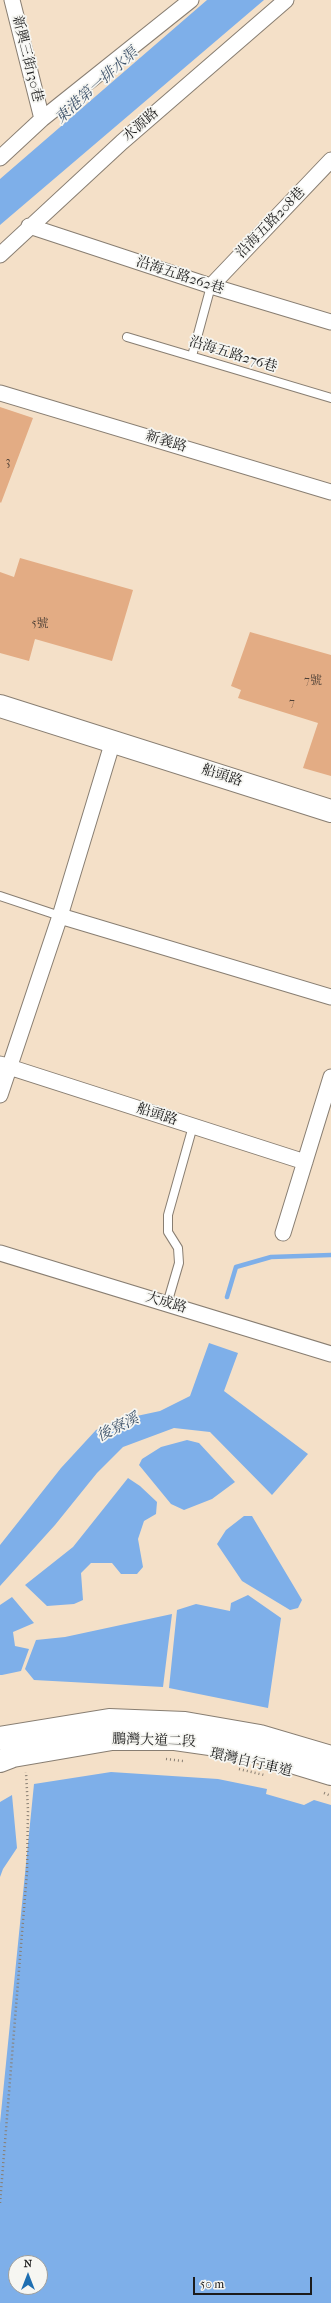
<!DOCTYPE html>
<html>
<head>
<meta charset="utf-8">
<style>
  body { margin:0 }
  #map { position:relative; width:331px; height:2303px; overflow:hidden; background:#f4e0c8; font-family:"IM FELL French Canon",serif }
  canvas { display:block }
  .north { position:absolute; left:8px; top:2255px; width:40px; height:40px; box-sizing:border-box; background:#f6f6f2; border:1px solid #9f9f9c; border-radius:50%; rotate:0deg; font-size:11px; font-weight:700; line-height:16px; text-align:center; color:#1c1c1c }
  .north::after { content:''; display:block; margin:auto; width:14px; height:18px; background:#1f6fb2; clip-path:polygon(50% 0,100% 100%,50% 72%,0 100%) }
  .scale { position:absolute; left:193px; top:2277px; width:119px; height:18px; box-sizing:border-box; border:2px solid #1c1c1c; border-top:0; padding-left:5px; font-size:12px; line-height:14px; white-space:nowrap; color:#1c1c1c; -webkit-text-stroke:3px #f6f6f2; paint-order:stroke }
</style>
</head>
<body>
<div id="map">
<canvas width="331" height="2303"></canvas>
<div class="north">N</div>
<div class="scale">50 m</div>
</div>
<script>
const c = document.querySelector('canvas').getContext('2d');
c.lineJoin = 'round';
function fillPath(path, color) { c.fillStyle = color; c.fill(path, 'evenodd'); }
const poly = rows => new Path2D(rows.map(r => 'M' + r).join(''));
function trace(path, color, width, dash) { c.strokeStyle = color; c.lineWidth = width; c.lineCap = dash ? 'butt' : 'round'; c.setLineDash(dash || []); c.stroke(path); }
function write(font, color, halo, rows, align = 'center') {
  c.font = font + ' "IM FELL French Canon","Noto Serif TC",serif'; c.lineWidth = 3.5; c.setLineDash([]); c.textBaseline = 'middle'; c.strokeStyle = halo; c.fillStyle = color; for (const [text, x, y, turn = 0] of rows) {
    c.save(); c.translate(x, y); c.rotate((+turn || 0) * Math.PI / 180); c.textAlign = isNaN(turn) ? turn : align; if (halo) c.strokeText(text, 0, 0); c.fillText(text, 0, 0); c.restore();
  }
}
fillPath(poly([
  [207,0,264,0,0,225,0,179],
  [209,1343,238,1353,224,1391,308,1454,272,1495,210,1432,174,1428,123,1447,97,1473,55,1525,0,1586,0,1545,61,1468,96,1430,118,1420,160,1411,190,1396],
  [187,1440,199,1443,235,1482,212,1499,184,1510,171,1504,139,1465,142,1459,161,1447],
  [128,1478,140,1486,157,1502,156,1514,144,1521,138,1539,143,1567,137,1574,121,1574,112,1563,91,1563,81,1573,83,1600,74,1604,47,1606,25,1585,73,1547],
  [244,1516,252,1516,302,1600,298,1608,290,1610,242,1581,217,1544,226,1530],
  [248,1595,281,1618,268,1708,169,1688,177,1610,196,1604,230,1611,231,1603],
  [12,1597,34,1623,13,1632,15,1646,29,1649,21,1671,2,1675,0,1675,0,1605],
  [172,1614,163,1687,34,1680,25,1669,36,1640,65,1637],
  [111,1772,218,1779,267,1789,266,1794,304,1805,314,1800,331,1805,331,2303,0,2303,0,2123,34,1784],
  [16,2263,40,2263,40,2287,16,2287],
  [12,1795,17,1848,3,1869,0,1877,0,1802]
]), '#7eafe9');
trace(poly([
  [227,1297,236,1267,271,1257,331,1255]
]), '#7eafe9', 4.5);
fillPath(poly([
  [0,407,33,418,1,503,0,502],
  [20,558,133,590,112,661,35,639,29,661,0,653,0,572,14,577],
  [250,632,331,655,331,776,303,768,318,723,238,698,241,690,231,686]
]), '#e3ac84');
const lane = poly([
  [127,337,331,398],
  [192,356,211,286],
  [0,896,60,916],
  [167,1304,179,1263,178,1248,168,1232,168,1215,193,1126]
]);
const street = poly([
  [12,0,42,119],
  [0,158,42,119,191,0],
  [29,226,211,286,331,322],
  [0,255,122,142,286,0],
  [211,286,331,160],
  [0,393,331,492],
  [60,916,331,997],
  [0,1064,305,1162],
  [0,1095,60,916,113,741],
  [283,1233,331,1077],
  [0,1253,331,1354]
]);
const secondary = poly([
  [0,706,331,811],
  [0,1738,109,1720,185,1723,260,1736,331,1757],
  [0,1761,13,1756,112,1739,175,1739,252,1750,331,1774]
]);
trace(lane, '#887e72', 10);
trace(street, '#887e72', 17);
trace(secondary, '#887e72', 24);
trace(poly([
  [166,1759,183,1761],
  [239,1769,264,1775],
  [324,1793,331,1796],
  [0,2203,27,1872,28,1810,26,1772]
]), '#887e72', 2.5, [1, 3]);
trace(lane, '#fff', 8);
trace(street, '#fff', 15);
trace(secondary, '#fff', 22);
write('12px', '#4e4036', null, [
  ["3",8,462],
  ["5號",40,624],
  ["7號",313,681],
  ["7",292,703]
]);
write('14px', '#1c1c1c', '#f6f6f2', [
  ["新興三街130巷",27,59,76],
  ["水源路",141,125,-41],
  ["沿海五路208巷",271,223,-46],
  ["沿海五路262巷",180,276,18],
  ["沿海五路276巷",233,355,17],
  ["新義路",166,442,17],
  ["船頭路",222,776,18],
  ["船頭路",157,1115,18],
  ["大成路",166,1303,17],
  ["鵬灣大道二段",154,1741,2],
  ["環灣自行車道",251,1763,13]
]);
write('italic 15px', '#43576e', '#f6f6f2', [
  ["東港第一排水渠",97,86,-42],
  ["後寮溪",118,1428,-26]
]);
</script>
</body>
</html>
